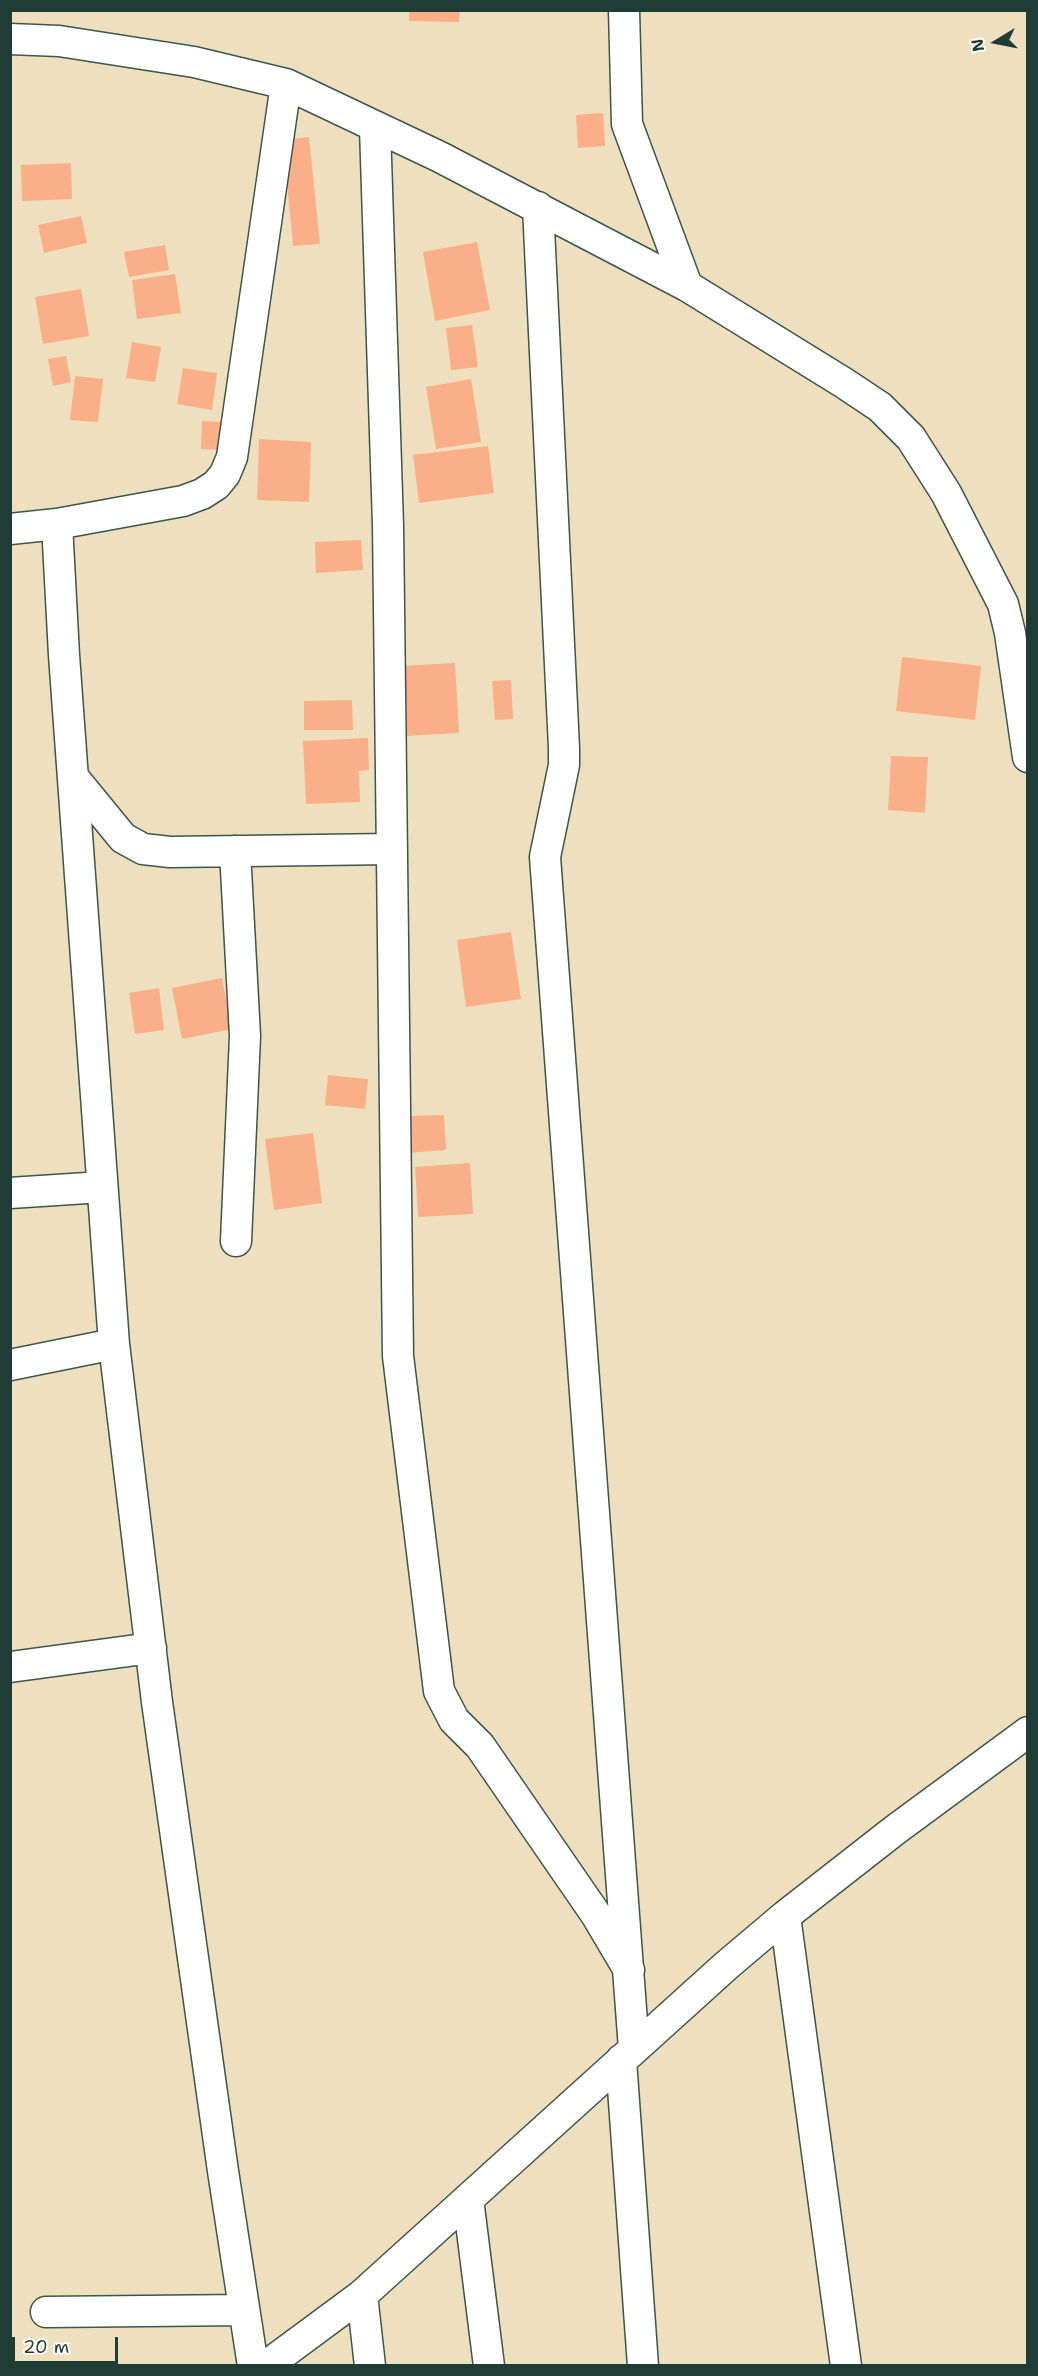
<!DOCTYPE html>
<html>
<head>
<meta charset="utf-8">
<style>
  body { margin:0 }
  #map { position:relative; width:1038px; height:2376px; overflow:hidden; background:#eedfbe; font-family:"Shantell Sans",sans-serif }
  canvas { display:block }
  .frame { position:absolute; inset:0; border:12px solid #1f3d34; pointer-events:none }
  .north { position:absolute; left:966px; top:12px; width:60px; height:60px; -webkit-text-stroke:4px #fdfcf7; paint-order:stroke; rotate:260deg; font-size:16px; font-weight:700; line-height:24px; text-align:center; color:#1f3d34 }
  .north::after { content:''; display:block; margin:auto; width:21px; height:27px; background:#1f3d34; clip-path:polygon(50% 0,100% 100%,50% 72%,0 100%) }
  .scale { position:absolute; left:12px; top:2337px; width:106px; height:27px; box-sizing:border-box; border:3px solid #1f3d34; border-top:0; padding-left:8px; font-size:18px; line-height:21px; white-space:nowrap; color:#1f3d34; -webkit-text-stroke:4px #fdfcf7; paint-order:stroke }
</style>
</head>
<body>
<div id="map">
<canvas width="1038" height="2376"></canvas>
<div class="frame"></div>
<div class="north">N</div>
<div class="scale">20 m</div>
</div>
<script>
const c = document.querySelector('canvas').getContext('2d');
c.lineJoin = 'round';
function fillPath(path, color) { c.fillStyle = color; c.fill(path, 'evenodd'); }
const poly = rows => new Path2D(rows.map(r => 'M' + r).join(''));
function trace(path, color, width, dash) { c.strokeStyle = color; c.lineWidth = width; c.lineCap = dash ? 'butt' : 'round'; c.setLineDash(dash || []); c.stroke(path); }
fillPath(poly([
  [409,10,460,10,459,22,409,21],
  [603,113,605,146,578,148,576,115],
  [309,137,320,244,293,246,283,140],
  [71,163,72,199,22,201,21,165],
  [81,216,87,243,44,253,38,225],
  [477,242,490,310,435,321,423,252],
  [165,245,169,270,129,277,124,252],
  [175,274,181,313,137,319,132,280],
  [81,289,89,336,43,344,35,297],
  [472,325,478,367,451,370,446,328],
  [132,342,161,347,155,382,126,378],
  [66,356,71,382,53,386,48,359],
  [183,368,217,373,212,410,177,404],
  [75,376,103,379,98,422,70,420],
  [471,379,481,442,436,449,426,387],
  [202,421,222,422,221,450,201,449],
  [259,439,311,442,309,502,257,500],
  [488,446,494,493,419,503,413,455],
  [361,540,363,570,316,573,315,542],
  [902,657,981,666,975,720,896,711],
  [455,663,459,733,406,736,402,666],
  [511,680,513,719,495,720,492,681],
  [352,700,353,730,304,730,304,701],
  [368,738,369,770,359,771,360,802,306,804,303,741],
  [891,756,928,757,925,813,888,810],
  [511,932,521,999,466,1007,457,940],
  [222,978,232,1029,182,1039,172,988],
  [159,988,164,1030,135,1034,129,993],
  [328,1075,368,1079,365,1109,325,1105],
  [444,1115,446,1150,407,1153,405,1116],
  [313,1133,322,1203,274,1210,265,1139],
  [470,1163,473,1214,418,1217,415,1167]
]), '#faaf88');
const street = poly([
  [624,10,627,124,687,286],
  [10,39,59,41,194,62,286,84,440,157,687,286,844,383,880,407,911,438,946,493,1003,604,1010,633,1028,757],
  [375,128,388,525,398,1356,439,1691,454,1720,480,1746,597,1916,629,1970],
  [538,207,564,748,564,765,545,857,634,2049],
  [57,524,64,655,114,1344,157,1702,223,2171,253,2366],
  [10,529,57,524,183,501,202,494,216,485,225,474,232,457,286,84],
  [73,777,123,838,143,849,170,852,391,849],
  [235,851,245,1036,236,1241],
  [10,1193,102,1187],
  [10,1365,114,1344],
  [10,1667,151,1648],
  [785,1916,846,2366],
  [621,2060,643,2366],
  [468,2199,489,2366],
  [362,2295,370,2366],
  [46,2312,244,2310],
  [266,2366,362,2295,727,1965,785,1916,895,1830,1028,1732]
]);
trace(street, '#3e5549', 33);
trace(street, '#fff', 30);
</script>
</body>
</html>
